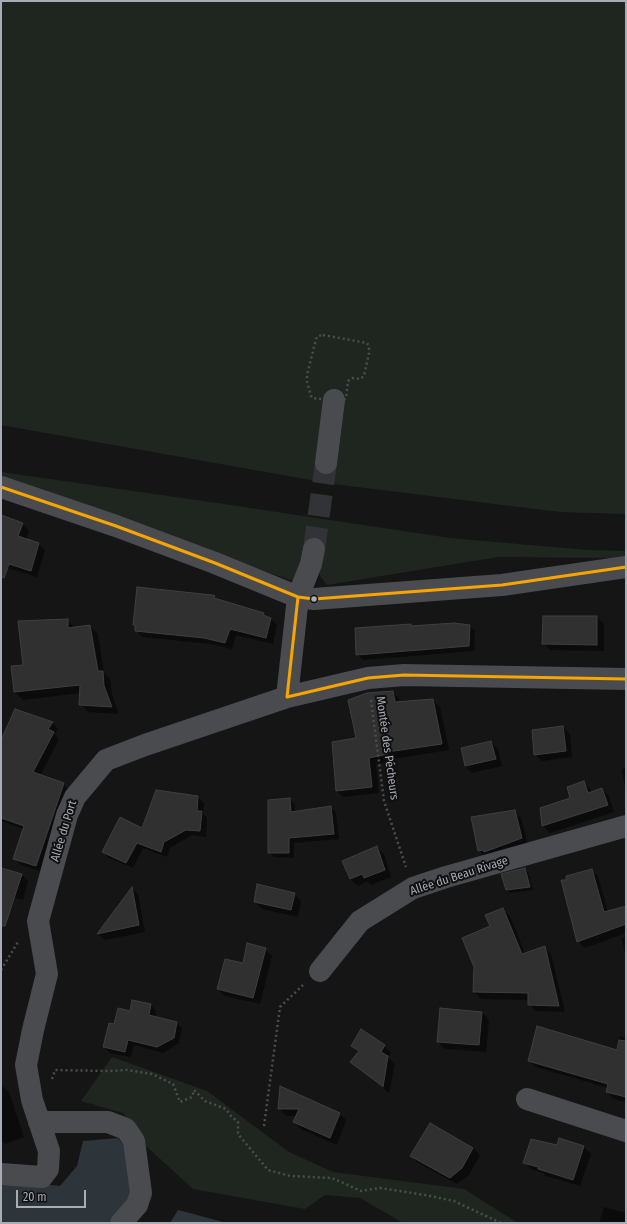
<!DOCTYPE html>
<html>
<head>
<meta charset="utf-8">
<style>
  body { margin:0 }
  #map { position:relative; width:627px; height:1224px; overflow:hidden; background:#151516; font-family:"Fira Sans Condensed",sans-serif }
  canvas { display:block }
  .frame { position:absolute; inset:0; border:2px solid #a8acb5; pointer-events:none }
  .scale { position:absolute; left:16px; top:1190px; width:70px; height:18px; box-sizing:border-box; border:2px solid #a8acb5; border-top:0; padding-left:5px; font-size:12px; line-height:14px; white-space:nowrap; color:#a8acb5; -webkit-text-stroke:3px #101011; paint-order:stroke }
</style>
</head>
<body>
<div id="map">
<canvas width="627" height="1224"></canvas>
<div class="frame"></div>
<div class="scale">20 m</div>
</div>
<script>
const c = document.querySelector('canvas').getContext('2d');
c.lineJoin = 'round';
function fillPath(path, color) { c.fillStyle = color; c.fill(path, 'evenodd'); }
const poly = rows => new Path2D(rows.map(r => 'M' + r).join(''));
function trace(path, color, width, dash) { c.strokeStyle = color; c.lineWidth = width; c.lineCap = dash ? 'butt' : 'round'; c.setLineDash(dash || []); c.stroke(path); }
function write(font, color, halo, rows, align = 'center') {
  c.font = font + ' "Fira Sans Condensed",sans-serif'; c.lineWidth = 4; c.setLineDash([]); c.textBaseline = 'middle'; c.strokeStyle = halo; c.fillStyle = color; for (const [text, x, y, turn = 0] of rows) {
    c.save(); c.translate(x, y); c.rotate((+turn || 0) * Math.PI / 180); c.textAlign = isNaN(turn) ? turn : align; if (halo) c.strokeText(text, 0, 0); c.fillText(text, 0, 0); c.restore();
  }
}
fillPath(poly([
  [1,1,626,1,626,514,560,512,333,484,1,425],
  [1,472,217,503,450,538,587,550,626,551,626,558,498,557,327,585,320,576,319,566,293,581,1,479],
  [112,1057,207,1091,289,1152,333,1172,464,1189,518,1223,403,1223,360,1198,325,1195,305,1209,193,1189,146,1146,123,1113,81,1101]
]), '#1f2620');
fillPath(poly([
  [118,1138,127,1150,131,1205,111,1223,1,1223,1,1180,60,1186,77,1166,83,1141],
  [178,1210,227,1223,170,1223]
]), '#2d343a');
fillPath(poly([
  [1,516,22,524,29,530,26,540,39,544,45,550,37,577,1,566],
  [214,596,218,600,263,614,266,617,271,619,277,625,273,644,236,635,232,649,211,644,142,637,136,630,136,626,134,625],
  [597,617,604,624,604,651,550,650,543,643],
  [67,620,75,628,90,626,98,634,104,673,110,679,112,695,119,714,88,712,80,704,81,693,23,700,15,692,12,667,24,666],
  [410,625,412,627,470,626,475,631,474,651,363,660,357,654],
  [392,692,399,698,400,703,433,700,440,707,449,750,393,759,394,761,376,764,379,793,343,797,337,791,357,739],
  [52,722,58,729,55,734,59,739,40,776,63,784,69,790,42,872,21,865,14,858,24,829,1,821,1,744],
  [563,727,570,734,572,757,542,761,535,754],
  [491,742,498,749,502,766,472,773,465,766],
  [626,768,626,790,621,769],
  [583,782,590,789,592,793,602,789,609,796,614,812,550,833,543,826,572,799],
  [198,797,204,803,203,814,207,818,206,837,192,835,170,848,167,857,143,848,133,868,109,858,103,852],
  [290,799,295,805,295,812,331,807,336,813,339,839,294,843,294,858,274,857,269,852],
  [515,812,521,818,528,844,485,857,479,850],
  [377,847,384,854,391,877,371,885,368,881,358,886,350,879],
  [1,869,21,874,28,881,23,900,1,894],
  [525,869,528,872,533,890,511,893,507,890],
  [591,870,598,877,608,912,626,908,626,933,585,948,578,941],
  [132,888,138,894,145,932,105,940,99,934],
  [294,893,301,901,298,917,262,909,255,902],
  [503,909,510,916,525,954,544,947,551,954,565,1012,536,1011,529,1004,529,1000,481,999,474,992,491,927],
  [626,937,626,956,621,938],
  [265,949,272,956,260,1004,225,996,218,989,243,965],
  [151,1005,156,1011,155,1017,176,1023,182,1028,179,1043,163,1053,134,1045,131,1057,110,1053,104,1047,115,1025,130,1012],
  [482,1012,489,1020,486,1052,445,1049,438,1042],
  [620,1036,626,1038,626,1102,614,1099,607,1092,608,1088,536,1067,529,1061,616,1051],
  [353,1046,384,1046,391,1053,388,1057,395,1064,389,1093,358,1069,351,1062,359,1053],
  [1,1085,9,1092,24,1137,5,1144,1,1140],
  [281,1087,339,1113,346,1120,337,1145,301,1129,294,1122,297,1116,286,1116,279,1109],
  [558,1146,584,1147,591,1154,580,1186,546,1176,543,1173,531,1169,524,1162],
  [473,1148,480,1155,469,1175,457,1184,418,1163,411,1156],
  [604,1207,626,1213,626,1223,599,1223]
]), '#0007');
const building = poly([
  [1,515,23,523,18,536,39,543,31,571,9,564,4,578,1,577,1,515],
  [137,587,212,595,215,596,214,598,264,613,263,615,271,618,266,638,230,629,225,643,204,638,135,631,135,625,133,625,137,587],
  [543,616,597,616,597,645,542,644,543,616],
  [68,619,68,628,90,625,98,671,103,671,104,686,112,707,79,705,80,685,14,692,11,666,23,665,18,621,68,619],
  [454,623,470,625,469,646,356,655,355,628,411,624,411,626,454,623],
  [393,691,395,702,433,699,442,744,387,752,388,754,369,758,372,787,336,791,332,742,356,738,348,700,367,693,393,691],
  [15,709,53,722,48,729,54,732,33,772,64,783,36,866,13,859,24,826,1,818,1,740,15,709],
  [563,726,566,751,534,755,532,730,563,726],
  [491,741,496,759,465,766,461,748,491,741],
  [584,781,588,793,602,788,608,805,542,826,540,808,570,798,567,787,584,781],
  [156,790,198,796,197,811,202,811,200,831,186,830,164,842,161,852,137,843,126,863,102,852,120,817,142,828,156,790],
  [290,798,291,812,331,806,334,834,289,838,289,853,268,853,268,800,290,798],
  [515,810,522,838,484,852,483,850,478,851,471,817,515,810],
  [377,846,385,870,364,878,362,874,350,879,342,861,377,846],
  [1,868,22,874,5,926,1,926,1,868],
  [525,868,530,887,506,890,501,874,525,868],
  [592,869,604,912,626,906,626,924,577,942,561,880,566,880,566,876,592,869],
  [257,884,295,893,291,910,254,902,257,884],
  [132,887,139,925,97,934,132,887],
  [503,908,522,954,545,946,559,1006,528,1005,528,993,473,992,474,967,462,938,490,926,485,915,503,908],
  [247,943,266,948,253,998,217,989,225,959,243,963,247,943],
  [132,1000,151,1004,149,1015,177,1022,174,1038,157,1047,128,1040,125,1052,103,1047,109,1023,114,1024,118,1008,130,1011,132,1000],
  [440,1008,482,1012,479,1045,437,1042,440,1008],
  [537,1026,617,1050,619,1040,626,1041,626,1097,606,1092,608,1084,528,1061,537,1026],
  [361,1029,385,1045,381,1052,388,1056,383,1087,350,1062,359,1051,351,1046,361,1029],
  [280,1086,340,1113,330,1138,293,1122,299,1109,278,1109,280,1086],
  [430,1123,473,1148,462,1168,450,1178,410,1156,430,1123],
  [559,1138,584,1146,573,1180,538,1169,538,1167,523,1163,531,1139,557,1145,559,1138]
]);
fillPath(building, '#303031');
trace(building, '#3e3f42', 1);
trace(poly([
  [314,549,326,463]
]), '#323336', 22, [22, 11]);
trace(poly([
  [323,335,367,343,369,346,369,353,364,376,360,379,352,378,348,381,346,398,344,400,341,401,312,398,311,396,307,382,307,375,316,339,318,336,323,335],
  [371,700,384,801,406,867],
  [1,970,18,942],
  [52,1079,55,1070,109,1071,127,1070,152,1074,173,1084,180,1102,192,1097,194,1090,205,1101,226,1109,231,1116,238,1122,238,1134,268,1170,290,1176,332,1178,361,1191,380,1188,425,1195,454,1201,501,1223],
  [264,1126,280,1007,303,985]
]), '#4b4d4f', 2.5, [2, 3]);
trace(poly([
  [326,463,334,400],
  [1,487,116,526,215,563,298,597,314,599,502,585,626,567],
  [287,697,298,597,311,564,314,549],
  [320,971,360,921,413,888,446,877,626,826],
  [527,1099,626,1131],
  [39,1122,108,1122,126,1129,134,1141,141,1193,137,1205,121,1223],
  [1,1174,42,1177,48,1169,49,1151,32,1100,26,1065,33,1030,47,974,38,921,67,815,75,797,106,760,145,745,287,697,368,678,404,675,626,679]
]), '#4a4b4e', 22);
trace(poly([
  [1,487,116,526,215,563,298,597,314,599,502,585,626,567],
  [287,697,368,678,404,675,626,679],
  [287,697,298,597]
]), '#f7a600', 3);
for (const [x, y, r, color] of [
  [314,599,3.5,"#a8acb5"]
]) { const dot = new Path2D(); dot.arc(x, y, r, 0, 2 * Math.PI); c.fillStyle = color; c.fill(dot); trace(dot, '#101011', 1.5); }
write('12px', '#a8acb5', '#101011', [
  ["Montée des Pécheurs",387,748,82],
  ["Allée du Port",64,831,-73],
  ["Allée du Beau Rivage",459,876,-18]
]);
</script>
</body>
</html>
